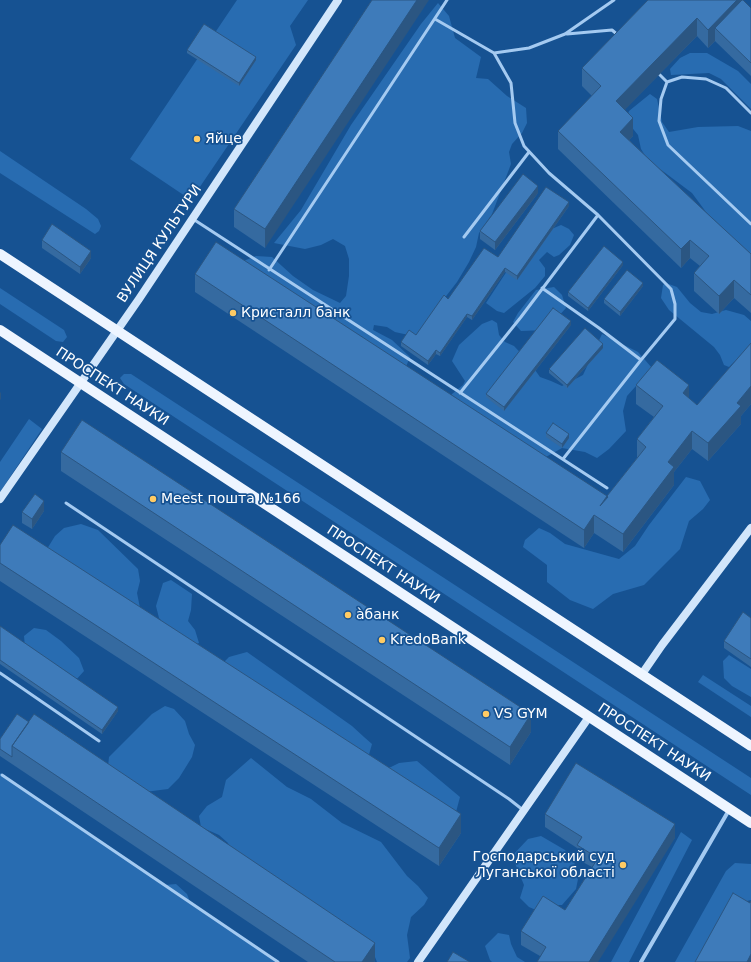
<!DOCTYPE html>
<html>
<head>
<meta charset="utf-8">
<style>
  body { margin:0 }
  canvas { display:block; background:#165292 }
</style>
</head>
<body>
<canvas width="751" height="962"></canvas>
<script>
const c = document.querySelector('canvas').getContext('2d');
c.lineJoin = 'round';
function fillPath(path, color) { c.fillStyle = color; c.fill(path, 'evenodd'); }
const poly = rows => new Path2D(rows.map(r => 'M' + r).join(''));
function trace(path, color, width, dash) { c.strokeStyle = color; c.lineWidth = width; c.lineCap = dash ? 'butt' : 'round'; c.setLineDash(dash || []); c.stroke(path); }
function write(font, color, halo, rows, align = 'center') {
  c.font = font + ' "DejaVu Sans",sans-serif'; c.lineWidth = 3.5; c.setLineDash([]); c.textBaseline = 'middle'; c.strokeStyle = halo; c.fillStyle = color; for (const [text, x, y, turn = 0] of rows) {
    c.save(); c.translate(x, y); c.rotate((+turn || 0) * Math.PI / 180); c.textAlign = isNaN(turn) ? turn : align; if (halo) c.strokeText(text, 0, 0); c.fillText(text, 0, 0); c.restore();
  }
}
fillPath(poly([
  [237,0,308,0,290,26,296,45,191,200,130,159],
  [438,3,449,16,455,38,481,57,476,78,488,79,507,96,526,108,527,123,522,133,512,144,509,152,511,164,492,214,479,233,476,247,469,262,457,282,416,335,404,334,395,332,387,327,374,325,373,330,392,340,410,357,405,369,236,264,256,256,272,257,293,276,313,290,340,303,346,296,349,276,349,259,345,246,333,239,321,245,305,249,274,243,301,210,351,125,421,24],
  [690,53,707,53,738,71,751,84,751,109,721,79,709,73,671,75,670,69,680,58],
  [650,94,657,99,662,122,669,132,698,127,738,126,751,131,751,255,706,212,692,193,648,160,641,149,638,135,626,120,629,111],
  [0,151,86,209,98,219,101,226,99,231,95,234,0,173],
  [561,225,569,229,574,235,570,245,559,255,554,257,547,252,539,260,545,268,545,276,535,288,504,313,497,311,486,303,509,268,540,234],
  [666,283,677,287,690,303,701,312,712,314,726,310,744,315,751,321,751,345,729,367,724,365,720,355,714,347,669,310,661,298,663,285],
  [554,287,562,295,566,308,546,330,521,331,513,322,518,313,536,290],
  [0,288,64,330,67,337,63,342,56,341,0,304],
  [492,320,497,323,499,335,505,342,514,346,530,363,540,377,551,381,562,386,583,375,602,334,638,352,652,368,627,396,623,411,626,431,609,449,597,458,585,452,562,448,544,458,448,407,452,394,463,385,465,381,452,361,459,345,482,324],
  [124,374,131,374,751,778,751,795,124,384,120,378],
  [29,419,42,429,0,492,0,462],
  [686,477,700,481,710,500,703,509,689,521,680,549,644,585,613,594,593,609,570,600,547,582,547,565,523,547,525,540,539,528,550,533,565,544,619,559,635,546,649,525],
  [81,524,98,530,138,569,140,581,137,593,141,613,47,549,55,536,64,528],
  [171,580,192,594,191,610,188,621,195,630,199,643,190,646,174,635,159,618,156,606,163,583],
  [34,628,46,630,61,641,79,658,84,671,75,681,25,647,24,636],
  [247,652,352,726,364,737,372,744,368,758,222,664,229,657],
  [729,655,751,669,751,697,732,686,724,678,723,661],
  [703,675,751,706,751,717,698,682],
  [165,706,174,709,185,721,189,734,195,745,192,757,179,778,168,789,137,793,108,767,109,757,152,714],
  [251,758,287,787,311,799,342,823,381,842,407,876,418,886,428,898,424,905,411,917,407,935,410,958,407,962,377,962,371,947,234,860,228,843,219,835,201,827,199,816,207,806,222,797,226,780],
  [417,761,460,797,456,812,389,768,399,763],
  [0,773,165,885,176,884,187,894,190,902,279,962,0,962],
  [681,832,692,840,629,962,611,962],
  [541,836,565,850,573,860,579,874,576,889,562,905,552,905,536,910,529,907,520,898,524,885,512,856,528,839],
  [735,863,751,864,751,900,738,903,699,962,675,962,726,871],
  [498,933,509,935,511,944,517,957,525,962,492,962,490,960,485,946]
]), '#286cb1');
trace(poly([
  [435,19,494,53,529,48,565,34,614,0],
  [567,34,612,30,619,36],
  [494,53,511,83,515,123,524,146,549,173,598,215,671,289,675,304,675,319,641,360,563,459],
  [659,74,667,82],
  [667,82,661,99,659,121,668,145,751,224],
  [667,82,682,77,706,79,726,88,751,113],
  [193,219,607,488],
  [464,237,529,152],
  [269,270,447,0],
  [542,288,599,328,641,360],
  [460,393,521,317,598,215],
  [66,503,509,799,523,810],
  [0,673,99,741],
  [2,775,278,962]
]), '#a4caf1', 3);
trace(poly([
  [641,962,729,810]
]), '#a4caf1', 4);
trace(poly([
  [0,499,139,299,338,0],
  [642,674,662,645,751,528],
  [418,962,589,717]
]), '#d2e6fb', 8);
trace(poly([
  [0,254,751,746],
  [0,330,751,823]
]), '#eef5ff', 10);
fillPath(poly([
  [372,0,265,248,234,227,234,209],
  [648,0,751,8,751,76,715,41,708,48,697,36,625,109,633,136,629,140,712,218,751,254,751,313,734,298,719,314,694,291,694,273,700,266,690,258,681,268,558,149,558,131,592,96,582,86,582,68],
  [187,50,256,60,239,86,187,53],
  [538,193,495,250,480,239,480,231],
  [569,206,517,280,505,272,472,320,467,317,440,356,436,354,428,365,401,346,401,342,416,335,448,299,498,257],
  [42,240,91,258,80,274,42,248],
  [623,265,588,311,568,296,568,292],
  [195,274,607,496,637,458,637,439,654,417,636,404,636,385,689,398,697,405,751,343,751,404,741,416,741,424,708,461,692,449,674,472,674,485,623,552,594,533,584,548,195,292],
  [607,496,608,497,600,506],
  [643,286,620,316,604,303,604,299],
  [571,325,504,411,486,397,486,394],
  [603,348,567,388,549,373,549,369],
  [546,433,569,438,562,448,546,437],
  [61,452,531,732,510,765,61,471],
  [44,511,32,529,22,523,22,512],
  [0,545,461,833,439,866,0,581],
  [751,618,751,667,724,648,724,641],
  [0,626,118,711,102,734,0,664],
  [17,714,375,961,374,962,308,962,0,756,0,739],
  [545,814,675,838,540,956,521,945,521,931,565,910,592,867,577,859,577,848,545,827]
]), '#356aa0');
fillPath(poly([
  [417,0,429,0,265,248,265,229],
  [737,0,742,0,715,28,715,41,708,48,708,30],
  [697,18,697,36,616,119,616,101],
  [256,57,256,60,239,86,239,83],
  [633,118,633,136,620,150,620,132],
  [538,186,538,193,495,250,495,242],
  [569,202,569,206,517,280,517,276],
  [690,240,690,258,681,268,681,249],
  [91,251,91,258,80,274,80,267],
  [623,262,623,265,588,311,588,308],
  [505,268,505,272,472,320,472,316],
  [734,280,734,298,719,314,719,296],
  [643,283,643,286,620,316,620,312],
  [467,314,467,317,440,356,440,353],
  [571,321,571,325,504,411,504,407],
  [603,344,603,348,567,388,567,385],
  [436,350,436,354,428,365,428,361],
  [689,385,689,403,683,393],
  [751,386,751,404,741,416,741,424,708,461,708,443,737,403],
  [1,392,1,399,0,400,0,393],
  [692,431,692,449,674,472,674,485,623,552,623,534,668,462],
  [569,434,569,438,562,448,562,444],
  [44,501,44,511,32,529,32,519],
  [594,515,594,533,584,548,584,530],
  [118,707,118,711,102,734,102,730],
  [531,714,531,732,510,765,510,747],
  [461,814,461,833,439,866,439,848],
  [675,824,675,838,598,962,589,962],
  [375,943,375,961,374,962,362,962],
  [751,954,751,962,747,962]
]), '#2b5682');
const building = poly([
  [372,0,417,0,265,229,234,209,372,0],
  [648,0,737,0,708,30,697,18,616,101,633,118,620,132,712,218,751,254,751,295,734,280,719,296,694,273,709,256,690,240,681,249,558,131,601,86,582,68,648,0],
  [742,0,743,0,751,8,751,63,715,28,742,0],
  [204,24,256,57,239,83,187,50,204,24],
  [523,174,538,186,495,242,480,231,523,174],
  [546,187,569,202,517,276,505,268,472,316,467,314,440,353,436,350,428,361,401,342,409,330,416,335,444,295,448,299,484,248,498,257,546,187],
  [52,224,91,251,80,267,42,240,52,224],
  [216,242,607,496,646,447,637,439,663,406,636,385,657,360,689,385,683,393,697,405,751,343,751,386,737,403,741,406,708,443,692,431,668,462,674,467,623,534,594,515,584,530,195,274,216,242],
  [607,496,608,497,600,506,607,496],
  [604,246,623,262,588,308,568,292,604,246],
  [627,270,643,283,620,312,604,299,627,270],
  [553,308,571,321,504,407,486,394,553,308],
  [585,328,603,344,567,385,549,369,585,328],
  [82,420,531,714,510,747,61,452,82,420],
  [553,423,569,434,562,444,546,433,553,423],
  [35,494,44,501,32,519,22,512,35,494],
  [13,525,461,814,439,848,0,563,0,545,13,525],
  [743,612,751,618,751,659,724,641,743,612],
  [0,626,118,707,102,730,0,660,0,626],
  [17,714,29,722,12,746,12,757,0,749,0,739,17,714],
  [34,714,375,943,362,962,335,962,12,746,34,714],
  [576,763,675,824,589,962,537,962,546,947,521,931,543,896,565,910,598,858,577,845,582,837,545,814,576,763],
  [733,893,750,903,751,901,751,954,747,962,695,962,733,893],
  [453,952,470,962,447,962,453,952]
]);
fillPath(building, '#3e7bba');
trace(building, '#2b5682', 1);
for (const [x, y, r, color] of [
  [197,139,4,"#ffcb64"],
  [233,313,4,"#ffcb64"],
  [153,499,4,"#ffcb64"],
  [348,615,4,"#ffcb64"],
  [382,640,4,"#ffcb64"],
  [486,714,4,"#ffcb64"],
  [623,865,4,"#ffcb64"]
]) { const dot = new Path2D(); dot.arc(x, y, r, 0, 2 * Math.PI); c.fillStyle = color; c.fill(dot); trace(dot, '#165292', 1.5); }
write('14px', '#fff', '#165292', [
  ["Яйце",205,139],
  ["Кристалл банк",241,313],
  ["Meest пошта №166",161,499],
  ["а̀банк",356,615],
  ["KredoBank",390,640],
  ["VS GYM",494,714],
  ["Господарський суд",615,857,"right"],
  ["Луганської області",615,873,"right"]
], 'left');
write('14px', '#fff', '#165292', [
  ["ВУЛИЦЯ КУЛЬТУРИ",160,244,-56],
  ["ПРОСПЕКТ НАУКИ",112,387,33],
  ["ПРОСПЕКТ НАУКИ",383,565,33],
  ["ПРОСПЕКТ НАУКИ",654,743,33]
]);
</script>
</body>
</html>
